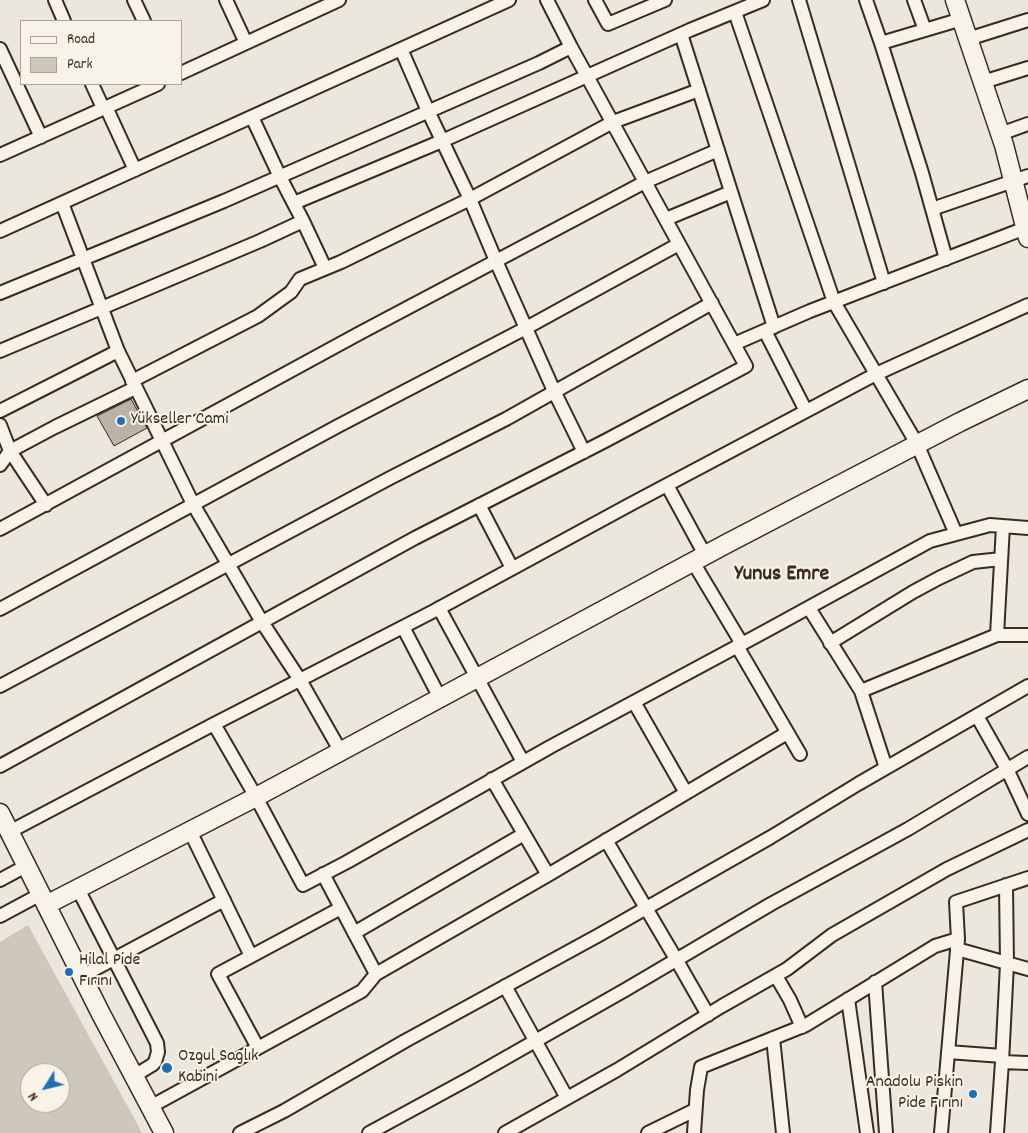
<!DOCTYPE html>
<html>
<head>
<meta charset="utf-8">
<style>
  body { margin:0 }
  #map { position:relative; width:1028px; height:1133px; overflow:hidden; background:#ece7dc; font-family:Dekko,sans-serif }
  canvas { display:block }
  .legend { position:absolute; left:20px; top:20px; width:162px; height:65px; box-sizing:border-box; background:#f7f3e8; border:1px solid #aca397; margin:0; padding:6px 9px; list-style:none; font-size:15px; color:#3b2a1e }
  .legend li { display:flex; align-items:center; gap:10px; height:25px }
  .legend b { width:25px; border:1px solid #aca397 }
  .north { position:absolute; left:20px; top:1063px; width:50px; height:50px; box-sizing:border-box; background:#f7f3e8; border:1px solid #aca397; border-radius:50%; rotate:234deg; font-size:14px; font-weight:700; line-height:20px; text-align:center; color:#3b2a1e }
  .north::after { content:''; display:block; margin:auto; width:18px; height:22px; background:#1f6fb2; clip-path:polygon(50% 0,100% 100%,50% 72%,0 100%) }
</style>
</head>
<body>
<div id="map">
<canvas width="1028" height="1133"></canvas>
<ul class="legend">
<li><b style="height:6px;background:#f7f3e8"></b>Road</li>
<li><b style="height:14px;background:#cec8bc"></b>Park</li>
</ul>
<div class="north">N</div>
</div>
<script>
const c = document.querySelector('canvas').getContext('2d');
c.lineJoin = 'round';
function fillPath(path, color) { c.fillStyle = color; c.fill(path, 'evenodd'); }
const poly = rows => new Path2D(rows.map(r => 'M' + r).join(''));
function trace(path, color, width, dash) { c.strokeStyle = color; c.lineWidth = width; c.lineCap = dash ? 'butt' : 'round'; c.setLineDash(dash || []); c.stroke(path); }
function write(font, color, halo, rows, align = 'center') {
  c.font = font + ' Dekko,sans-serif'; c.lineWidth = 4; c.setLineDash([]); c.textBaseline = 'middle'; c.strokeStyle = halo; c.fillStyle = color; for (const [text, x, y, turn = 0] of rows) {
    c.save(); c.translate(x, y); c.rotate((+turn || 0) * Math.PI / 180); c.textAlign = isNaN(turn) ? turn : align; if (halo) c.strokeText(text, 0, 0); c.fillText(text, 0, 0); c.restore();
  }
}
fillPath(poly([
  [28,925,128,1107,142,1133,0,1133,0,942],
  [30,1073,60,1073,60,1103,30,1103]
]), '#cec8bc');
const building = poly([
  [131,399,147,428,114,446,97,416,131,399]
]);
fillPath(building, '#bab2a7');
trace(building, '#3b2a1e', 1);
const street = poly([
  [55,0,64,21],
  [134,0,144,21],
  [226,0,246,43],
  [595,0,608,24,665,0],
  [799,0,884,283],
  [866,0,881,43,922,173,946,259],
  [914,0,925,30],
  [735,12,834,302,917,444,956,534],
  [681,34,774,327],
  [968,39,1028,20],
  [881,43,962,19],
  [0,49,41,137],
  [401,49,428,111,470,199,496,261,554,391,584,452],
  [181,73,339,0],
  [983,82,1028,68],
  [92,84,103,108],
  [106,107,135,170],
  [252,117,280,177,303,221,325,268],
  [1000,134,1028,124],
  [0,155,158,84],
  [62,203,118,351,193,504,262,622,300,680,341,752],
  [294,203,442,141,690,30,763,0],
  [932,209,1028,176],
  [666,219,731,192],
  [0,231,509,0],
  [0,293,224,201,539,63,571,47],
  [765,331,806,411],
  [734,344,810,311,1028,227],
  [0,351,260,241,303,221],
  [132,381,258,316,291,292,300,279,341,262,470,199,613,122,699,90],
  [0,411,118,351],
  [0,425,10,451,46,505],
  [0,465,10,451,55,427,135,388],
  [667,485,705,555],
  [479,505,512,568],
  [0,529,360,333,645,182,718,150],
  [693,562,742,644],
  [439,608,523,762],
  [809,608,861,691,886,768],
  [0,609,338,426,526,328,679,244],
  [403,627,440,698],
  [997,635,1003,526],
  [830,643,913,592,939,578,973,562,1001,559],
  [737,646,800,754],
  [0,686,390,478,506,419,712,303],
  [861,691,997,635,1028,635],
  [634,702,686,793],
  [977,716,1007,769,1028,814],
  [214,724,256,797,303,885,347,862,550,747,764,632,930,541,990,525,1028,528],
  [0,766,415,538,605,441,746,366,571,47,547,0],
  [492,779,548,875],
  [190,831,251,956],
  [9,832,214,724,434,611,631,504,876,374,1028,305],
  [606,840,676,959,708,1015],
  [323,874,376,974],
  [0,880,26,866],
  [78,889,157,1043,158,1052,155,1062,152,1065,134,1076],
  [0,916,41,894],
  [354,933,524,834],
  [957,949,1028,969],
  [82,976,224,900],
  [776,976,790,1000,802,1027],
  [875,982,886,1133],
  [505,986,567,1098],
  [848,999,867,1133],
  [773,1038,783,1133],
  [258,1048,218,974,341,908],
  [948,1052,1002,1056],
  [1002,1062,1007,964,1006,885],
  [150,1107,362,991,376,974,548,875,787,733],
  [240,1133,284,1111,405,1041,599,935,771,837,858,784,1028,686],
  [369,1133,472,1077,625,990,771,904,908,829,1028,757],
  [505,1133,617,1070,722,1006,787,969,832,935,947,869,1028,830],
  [648,1133,695,1110],
  [694,1133,697,1090,701,1067,806,1025,935,946,958,939],
  [941,1133,958,939,956,902,1028,878],
  [997,1133,1002,1062,1028,1063]
]);
const secondary = poly([
  [955,0,1004,145,1028,238],
  [0,813,101,1014,164,1133],
  [46,905,256,797,726,544,960,422,1028,389]
]);
trace(street, '#3b2a1e', 16);
trace(secondary, '#3b2a1e', 21);
trace(street, '#f7f3e8', 12);
trace(secondary, '#f7f3e8', 18);
for (const [x, y, r, color] of [
  [121,421,5,"#1f6fb2"],
  [69,972,5,"#1f6fb2"],
  [167,1068,6,"#1f6fb2"],
  [973,1094,5,"#1f6fb2"]
]) { const dot = new Path2D(); dot.arc(x, y, r, 0, 2 * Math.PI); c.fillStyle = color; c.fill(dot); trace(dot, '#f7f3e8', 2); }
write('18px', '#3b2a1e', '#f7f3e8', [
  ["Yükseller Cami",131,421],
  ["Hilal Pide",79,962],
  ["Fırını",79,983],
  ["Ozgul Saglık",178,1058],
  ["Kabini",178,1079],
  ["Anadolu Piskin",963,1084,"right"],
  ["Pide Fırını",963,1105,"right"]
], 'left');
write('bold 22px', '#3b2a1e', '#f7f3e8', [
  ["Yunus Emre",782,576]
]);
</script>
</body>
</html>
